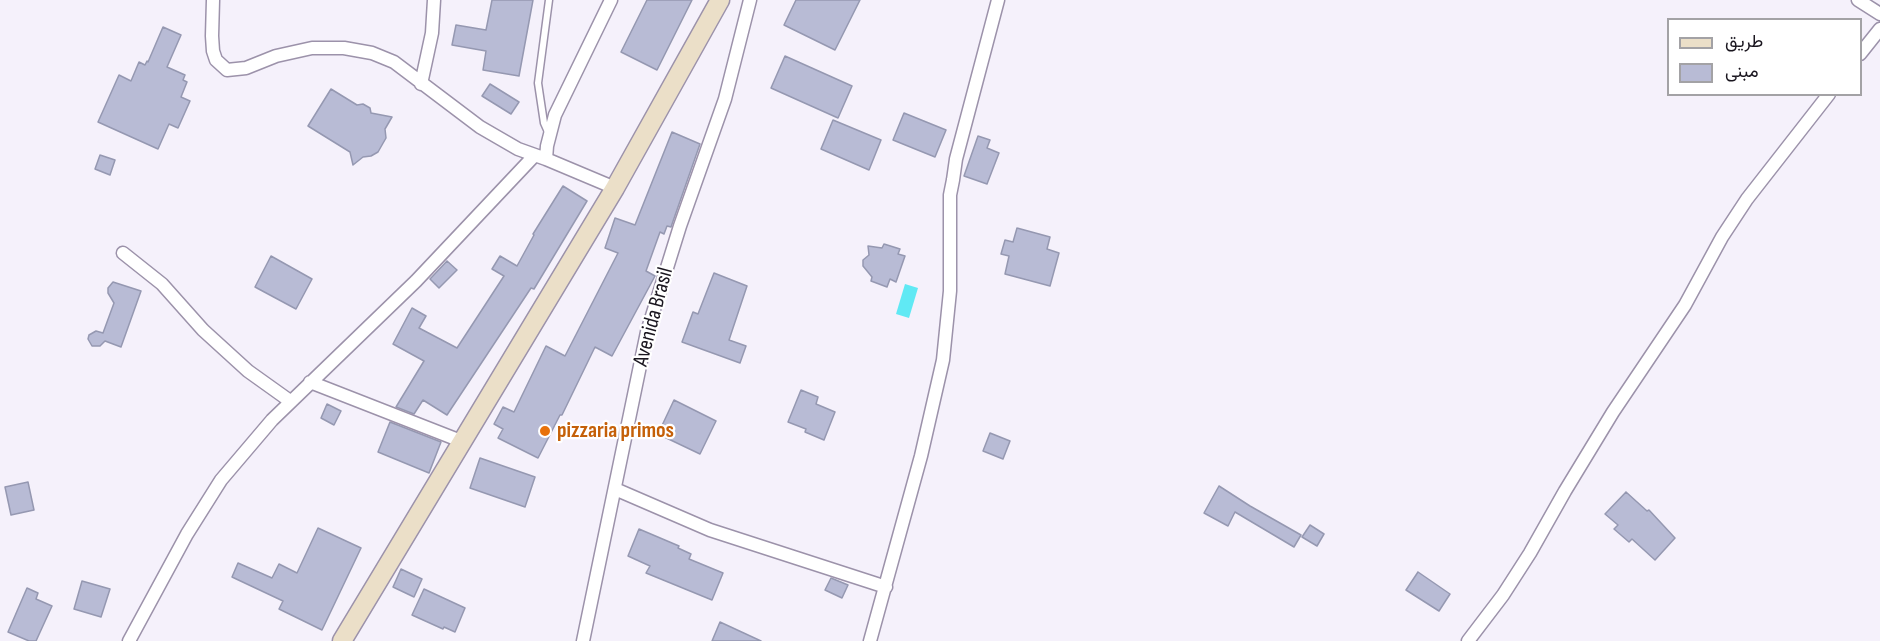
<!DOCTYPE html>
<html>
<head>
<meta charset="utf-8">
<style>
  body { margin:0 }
  #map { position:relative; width:1880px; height:641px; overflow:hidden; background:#f5f1fb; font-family:"Sofia Sans Condensed",Vazirmatn,sans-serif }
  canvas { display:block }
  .legend { position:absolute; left:1667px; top:18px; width:195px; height:78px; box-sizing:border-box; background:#fff; border:2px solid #a3a2a5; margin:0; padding:8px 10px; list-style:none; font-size:18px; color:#1a161f }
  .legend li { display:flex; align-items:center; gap:12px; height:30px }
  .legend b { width:30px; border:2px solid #a3a2a5 }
</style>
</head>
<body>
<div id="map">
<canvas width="1880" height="641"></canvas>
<ul class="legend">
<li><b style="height:8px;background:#ebdfc8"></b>طريق</li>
<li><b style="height:16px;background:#b8bbd5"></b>مبنى</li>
</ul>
</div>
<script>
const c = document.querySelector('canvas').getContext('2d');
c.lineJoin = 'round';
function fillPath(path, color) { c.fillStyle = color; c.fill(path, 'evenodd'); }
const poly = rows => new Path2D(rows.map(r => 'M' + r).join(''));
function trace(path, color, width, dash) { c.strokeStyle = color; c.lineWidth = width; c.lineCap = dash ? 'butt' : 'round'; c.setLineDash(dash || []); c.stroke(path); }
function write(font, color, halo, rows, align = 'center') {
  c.font = font + ' "Sofia Sans Condensed",sans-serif'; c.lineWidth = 4.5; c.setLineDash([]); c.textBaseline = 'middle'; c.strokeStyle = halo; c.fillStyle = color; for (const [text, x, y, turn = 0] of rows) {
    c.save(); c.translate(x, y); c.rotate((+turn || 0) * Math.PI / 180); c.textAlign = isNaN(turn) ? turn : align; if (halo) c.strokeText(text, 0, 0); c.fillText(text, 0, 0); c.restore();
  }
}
fillPath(poly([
  [905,284,918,288,909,318,896,314]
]), '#60e9f4');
const building = poly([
  [492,0,533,0,519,76,483,70,486,51,452,45,456,25,486,30,492,0],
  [647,0,692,0,657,70,621,52,647,0],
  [796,0,860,0,835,50,784,25,796,0],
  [163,27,181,35,167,67,185,75,183,80,187,82,181,97,190,101,178,128,169,124,158,149,98,122,119,75,131,81,139,62,145,65,147,61,148,62,163,27],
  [785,56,852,86,838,118,771,88,785,56],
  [490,84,519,102,511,114,482,96,490,84],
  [331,89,357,105,363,104,370,108,371,113,392,117,385,129,386,138,378,152,371,156,363,157,353,165,350,152,308,126,331,89],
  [904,113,946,130,935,157,893,140,904,113],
  [833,120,881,140,869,170,821,149,833,120],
  [672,132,700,144,671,227,667,226,664,234,660,232,646,271,655,276,612,356,595,347,562,415,560,415,538,458,498,438,503,429,494,424,503,407,514,412,546,346,565,356,618,253,605,248,615,218,635,225,672,132],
  [978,136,990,140,987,148,999,153,987,184,964,176,978,136],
  [100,155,115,160,110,175,95,169,100,155],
  [563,186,587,201,534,289,531,288,447,415,423,400,414,414,396,407,424,361,393,344,412,308,426,316,419,328,457,348,504,276,492,269,500,256,517,266,534,235,533,234,563,186],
  [1017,228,1050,237,1047,249,1059,253,1050,286,1005,274,1009,256,1001,254,1005,240,1013,242,1017,228],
  [884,244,900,249,898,254,905,256,896,282,890,279,887,287,871,281,872,277,863,266,863,260,869,255,868,246,882,248,884,244],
  [271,256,312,279,296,309,255,287,271,256],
  [447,261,457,270,439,288,430,279,447,261],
  [714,273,747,286,729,340,746,346,740,363,682,342,693,312,698,314,714,273],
  [113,282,141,291,121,347,105,341,100,346,92,346,88,339,89,335,96,331,103,333,114,303,108,293,108,288,113,282],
  [801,390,818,397,816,404,835,412,824,440,805,432,806,429,788,422,801,390],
  [674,400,716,421,700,454,658,434,674,400],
  [327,404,341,411,334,425,321,418,327,404],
  [390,422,441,442,429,473,378,452,390,422],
  [990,433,1010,441,1003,459,983,451,990,433],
  [480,458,535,477,525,507,470,488,480,458],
  [28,482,34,510,11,515,5,487,28,482],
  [1219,486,1250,506,1301,535,1294,547,1235,512,1228,526,1204,513,1219,486],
  [1626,492,1647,511,1649,510,1675,538,1655,560,1632,539,1629,542,1614,529,1618,525,1605,514,1626,492],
  [1310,525,1324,534,1317,546,1302,537,1310,525],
  [318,528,361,548,322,630,279,609,283,601,232,577,238,563,272,578,279,564,297,573,318,528],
  [639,529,679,546,678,548,691,554,689,559,723,573,712,600,646,573,650,566,628,556,639,529],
  [401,569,422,579,414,597,393,587,401,569],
  [1418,572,1450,594,1439,611,1406,590,1418,572],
  [831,578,848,585,842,598,825,590,831,578],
  [82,581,110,589,101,617,74,609,82,581],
  [27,588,38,593,36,599,52,606,36,641,29,641,8,632,27,588],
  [424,589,465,608,455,632,444,627,443,629,412,615,424,589],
  [720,622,761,641,712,641,720,622]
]);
fillPath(building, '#b8bbd5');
trace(building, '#9598b1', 1.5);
const service = poly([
  [548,132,544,123,538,83,549,0]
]);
const minor = poly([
  [213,0,212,36,213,51,216,60,227,70,246,68,276,56,312,48,344,48,372,53,394,62,480,127,518,149,546,159],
  [611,0,555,115,547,146,546,159,615,188],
  [1858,0,1880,14],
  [1860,54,1880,29],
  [421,84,432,33,434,0],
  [123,253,162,284,203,330,248,371,290,401],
  [310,382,461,441],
  [615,489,710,530,886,587],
  [129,641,187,534,221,480,272,420,416,281,534,156],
  [583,641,647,332,680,226,725,99,750,0],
  [870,641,921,456,943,360,950,291,950,195,953,180,956,159,998,0],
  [1468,641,1503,595,1530,553,1565,491,1613,412,1685,305,1722,237,1747,199,1829,94]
]);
const secondary = poly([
  [342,641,615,188,720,0]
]);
trace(service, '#9c92aa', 9);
trace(minor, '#9c92aa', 15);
trace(secondary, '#9c92aa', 21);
trace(service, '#fff', 6);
trace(minor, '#fff', 12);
trace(secondary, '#ebdfc8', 18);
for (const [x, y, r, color] of [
  [545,431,6,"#e8710a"]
]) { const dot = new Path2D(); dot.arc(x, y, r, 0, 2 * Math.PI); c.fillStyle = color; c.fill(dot); trace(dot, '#fff', 2); }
write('22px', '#1a161f', '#fff', [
  ["Avenida Brasil",654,317,-75]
]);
write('bold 22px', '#c56008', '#fff', [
  ["pizzaria primos",557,431]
], 'left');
</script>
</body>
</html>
